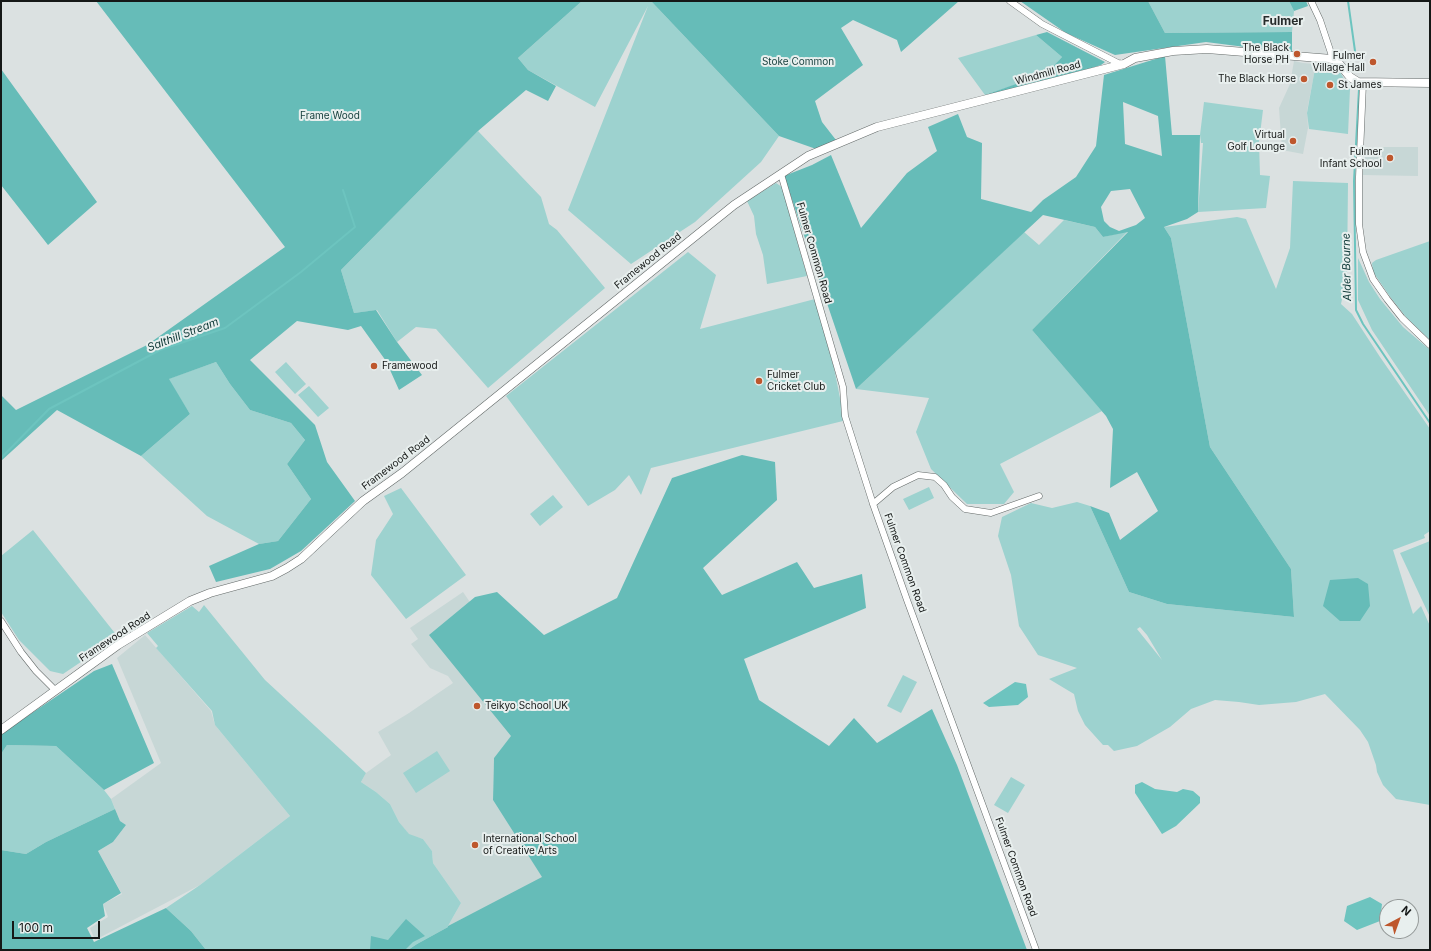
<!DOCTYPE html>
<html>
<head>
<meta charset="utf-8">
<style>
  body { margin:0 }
  #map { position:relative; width:1431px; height:951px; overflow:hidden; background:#dbe1e1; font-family:Inter,sans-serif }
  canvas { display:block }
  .frame { position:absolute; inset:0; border:2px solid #151817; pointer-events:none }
  .north { position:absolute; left:1379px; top:899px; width:40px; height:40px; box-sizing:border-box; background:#e8efee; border:1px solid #949998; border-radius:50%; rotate:41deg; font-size:11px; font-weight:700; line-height:16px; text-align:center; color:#151817 }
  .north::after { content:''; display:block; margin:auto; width:14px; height:18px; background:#be572d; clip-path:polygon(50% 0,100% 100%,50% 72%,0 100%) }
  .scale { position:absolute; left:12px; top:921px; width:88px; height:18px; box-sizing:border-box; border:2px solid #151817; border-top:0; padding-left:5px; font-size:12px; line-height:14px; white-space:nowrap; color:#151817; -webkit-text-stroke:3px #e8efee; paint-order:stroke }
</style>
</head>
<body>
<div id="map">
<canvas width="1431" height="951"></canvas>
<div class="frame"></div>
<div class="north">N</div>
<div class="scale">100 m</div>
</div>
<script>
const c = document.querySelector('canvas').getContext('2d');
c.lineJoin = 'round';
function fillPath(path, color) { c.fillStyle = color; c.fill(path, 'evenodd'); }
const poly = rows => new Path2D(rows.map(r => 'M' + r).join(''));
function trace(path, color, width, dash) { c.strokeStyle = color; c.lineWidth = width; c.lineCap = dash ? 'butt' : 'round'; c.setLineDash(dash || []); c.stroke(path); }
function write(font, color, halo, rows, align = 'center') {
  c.font = font + ' Inter,sans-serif'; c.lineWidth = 4; c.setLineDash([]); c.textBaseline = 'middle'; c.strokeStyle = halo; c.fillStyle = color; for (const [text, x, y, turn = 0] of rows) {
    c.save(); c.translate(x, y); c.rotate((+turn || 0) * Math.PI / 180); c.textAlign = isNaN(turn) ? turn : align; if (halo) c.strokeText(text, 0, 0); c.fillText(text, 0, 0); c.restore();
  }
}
fillPath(poly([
  [1294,61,1303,63,1316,64,1307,111,1308,128,1303,154,1282,150,1279,108,1290,84],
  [1384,147,1418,147,1418,176,1363,175,1363,148],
  [463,592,485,624,541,699,494,758,493,800,543,878,448,926,461,903,433,863,432,851,423,839,409,835,399,822,390,804,376,792,361,782,366,773,391,755,378,732,409,713,453,683,448,676,430,668,411,644,418,639,410,628],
  [145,635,211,711,215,725,290,816,200,885,95,940,90,928,108,917,103,904,122,894,98,851,113,842,126,825,120,821,111,799,161,763,117,658]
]), '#c7d7d6');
fillPath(poly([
  [582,1,651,1,779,136,761,162,695,222,631,264,568,210,648,6,595,107,528,70,518,58],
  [1148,1,1289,1,1294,11,1292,32,1165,33],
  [1036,35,1062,57,1047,74,985,95,958,58],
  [1316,63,1336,65,1350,89,1348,134,1309,129,1307,113],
  [1204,102,1263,110,1259,142,1260,175,1270,176,1266,208,1198,212,1203,143,1201,143,1200,135],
  [478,131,541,197,549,224,557,230,605,288,488,388,436,329,416,327,397,342,377,310,354,313,341,270],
  [1293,181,1348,183,1347,275,1341,304,1352,314,1380,357,1430,429,1430,531,1424,535,1425,538,1393,550,1413,614,1421,606,1430,626,1430,805,1396,799,1383,785,1377,772,1376,765,1368,742,1360,730,1325,694,1296,702,1259,705,1239,702,1215,700,1191,709,1170,727,1137,746,1114,751,1108,745,1103,745,1085,725,1078,711,1074,694,1049,679,1077,668,1038,655,1019,626,1011,575,998,536,1002,517,1031,503,1052,508,1077,502,1090,506,1129,592,1167,604,1294,617,1291,569,1210,447,1171,238,1164,227,1237,217,1246,219,1276,289,1290,248],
  [1140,627,1147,635,1162,660,1137,629],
  [776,183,782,187,807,276,767,284,763,255,756,234,754,216,747,201],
  [1064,220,1095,227,1103,237,1128,231,1032,330,1102,411,1000,464,1014,492,1004,504,967,504,931,469,916,432,929,398,856,389,1024,232,1039,245],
  [1430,241,1430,340,1406,317,1391,298,1373,272,1372,263,1376,260],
  [688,252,716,275,700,329,815,299,834,368,841,403,843,421,651,468,641,495,629,475,615,490,588,506,506,396],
  [1358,258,1369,282,1380,299,1403,327,1430,350,1430,416,1372,330,1358,300],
  [216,362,230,384,250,410,291,423,305,440,287,464,311,499,278,541,259,544,207,516,141,456,190,414,168,379],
  [286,362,306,384,295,394,275,372],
  [309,386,329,408,318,417,298,395],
  [929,487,934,498,909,510,903,499],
  [401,488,466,575,406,619,371,575,376,540,393,514,384,496],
  [553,495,563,507,540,526,530,514],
  [33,530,118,637,63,674,50,671,19,640,1,612,1,556],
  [1430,541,1430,617,1400,553],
  [204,605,265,680,366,773,361,782,376,792,390,804,399,822,409,834,423,839,432,851,433,863,461,903,448,926,448,927,417,944,408,950,206,950,191,931,166,908,200,885,290,816,215,725,212,711,156,648,158,646,147,633,192,606,199,612],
  [903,675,917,682,901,713,887,706],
  [7,745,56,746,104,790,111,799,115,809,46,842,26,854,1,850,1,754],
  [437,751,450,771,416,793,403,773],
  [1011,777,1025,785,1008,813,994,805]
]), '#9dd2cf');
fillPath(poly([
  [96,1,582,1,518,58,528,70,556,86,548,101,526,90,478,131,341,270,354,313,376,310,397,342,422,375,399,390,386,361,361,326,348,330,297,321,250,360,315,425,327,462,355,501,301,551,270,569,216,582,209,566,259,544,278,541,311,499,287,464,305,440,291,423,250,410,230,384,216,362,169,379,190,414,141,456,57,410,1,461,1,395,16,410,147,345,285,247],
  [651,1,959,1,901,52,897,40,853,20,841,28,863,65,815,101,822,122,836,140,819,150,779,136],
  [1020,1,1148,1,1165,33,1292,32,1292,53,1206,42,1115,55,1066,33],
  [1289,1,1306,1,1308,6,1294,11],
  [1047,32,1105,62,1101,65,1043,84,985,95,1047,73,1062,57,1036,35],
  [1165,56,1172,135,1200,135,1198,212,1187,219,1164,227,1171,238,1210,447,1291,569,1294,617,1167,604,1129,592,1090,506,1109,513,1120,540,1158,511,1137,472,1110,488,1113,429,1106,416,1032,330,1128,232,1103,237,1095,227,1043,215,856,389,784,176,812,165,831,155,861,228,907,173,937,151,928,127,958,114,967,137,982,143,981,199,1031,212,1043,200,1076,177,1096,146,1104,75],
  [1123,102,1158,116,1162,156,1125,144],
  [1130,189,1145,218,1136,225,1119,231,1110,227,1104,221,1101,207,1111,191],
  [1,69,97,202,48,245,1,185],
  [742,455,775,462,777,500,703,568,722,595,797,562,814,588,862,574,866,608,744,659,759,700,829,746,854,718,877,743,932,709,957,765,1027,950,408,950,417,944,448,927,448,926,542,877,493,800,494,758,511,736,429,635,475,597,497,592,544,635,617,598,672,478],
  [1358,578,1368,584,1370,606,1360,621,1340,621,1323,606,1330,580],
  [112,664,154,763,104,790,56,746,7,745,1,754,1,734,94,671],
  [115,809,120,821,126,825,113,842,98,851,121,893,103,904,105,916,87,928,94,942,166,908,191,931,206,950,1,950,1,850,26,854,46,842],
  [406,919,425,936,413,942,405,950,370,950,371,936,388,940]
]), '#66bcb8');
fillPath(poly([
  [1015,682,1026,684,1028,697,1018,705,989,707,983,703],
  [1142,782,1155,789,1177,792,1183,789,1193,791,1200,797,1200,803,1176,826,1162,834,1135,793,1135,785],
  [1370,897,1382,904,1380,921,1357,930,1344,921,1347,906]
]), '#6dc4bf');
trace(poly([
  [1348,1,1355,51],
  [1359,89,1354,181,1356,310,1363,324,1430,423],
  [1,458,49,409,160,350,225,328,301,272,355,227,343,190]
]), '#6dc4bf', 2);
const minor = poly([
  [1010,1,1042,24,1118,63,1124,64],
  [1311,1,1320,20,1331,53,1332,59],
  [1363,83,1359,177,1359,224,1363,252,1373,279,1387,299,1402,318,1430,345],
  [781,174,843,387,845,416,873,504,907,600,1036,950],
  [873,504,893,487,918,475,935,477,944,485,952,497,965,509,991,513,1039,496],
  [1,621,21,652,36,671,55,690]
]);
const tertiary = poly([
  [1,730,118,645,190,601,210,593,272,576,287,568,301,559,363,501,402,473,734,205,808,156,877,127,1124,64,1135,58,1173,51,1207,49,1332,59,1337,61,1350,77,1358,82,1430,83]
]);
trace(minor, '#636968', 7);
trace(tertiary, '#636968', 9);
trace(minor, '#fff', 6);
trace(tertiary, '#fff', 8);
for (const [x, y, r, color] of [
  [1297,54,4,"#be572d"],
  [1373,62,4,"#be572d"],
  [1304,79,4,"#be572d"],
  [1330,85,4,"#be572d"],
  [1293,141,4,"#be572d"],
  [1390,158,4,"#be572d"],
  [374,366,4,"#be572d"],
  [759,381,4,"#be572d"],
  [477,706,4,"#be572d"],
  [475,845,4,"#be572d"]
]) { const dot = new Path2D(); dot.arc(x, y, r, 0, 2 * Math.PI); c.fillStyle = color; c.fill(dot); trace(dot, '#e8efee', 1.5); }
write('10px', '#151817', '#e8efee', [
  ["The Black",1289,48],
  ["Horse PH",1289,60],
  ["Fulmer",1365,56],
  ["Village Hall",1365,68],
  ["The Black Horse",1296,79],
  ["St James",1338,85,"left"],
  ["Virtual",1285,135],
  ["Golf Lounge",1285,147],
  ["Fulmer",1382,152],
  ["Infant School",1382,164],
  ["Framewood",382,366,"left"],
  ["Fulmer",767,375,"left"],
  ["Cricket Club",767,387,"left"],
  ["Teikyo School UK",485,706,"left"],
  ["International School",483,839,"left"],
  ["of Creative Arts",483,851,"left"]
], 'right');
write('10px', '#194240', '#e8efee', [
  ["Stoke Common",798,62],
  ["Frame Wood",330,116]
]);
write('10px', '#151817', '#e8efee', [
  ["Windmill Road",1048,73,-15],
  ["Fulmer Common Road",814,253,74],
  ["Framewood Road",648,261,-39],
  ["Framewood Road",396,463,-37],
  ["Fulmer Common Road",905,563,70],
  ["Framewood Road",115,637,-33],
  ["Fulmer Common Road",1016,867,70]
]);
write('italic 11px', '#0b3634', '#e8efee', [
  ["Alder Bourne",1347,267,-91],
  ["Salthill Stream",183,335,-21]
]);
write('bold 12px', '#272c2c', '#e8efee', [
  ["Fulmer",1283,21]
]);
</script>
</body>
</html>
